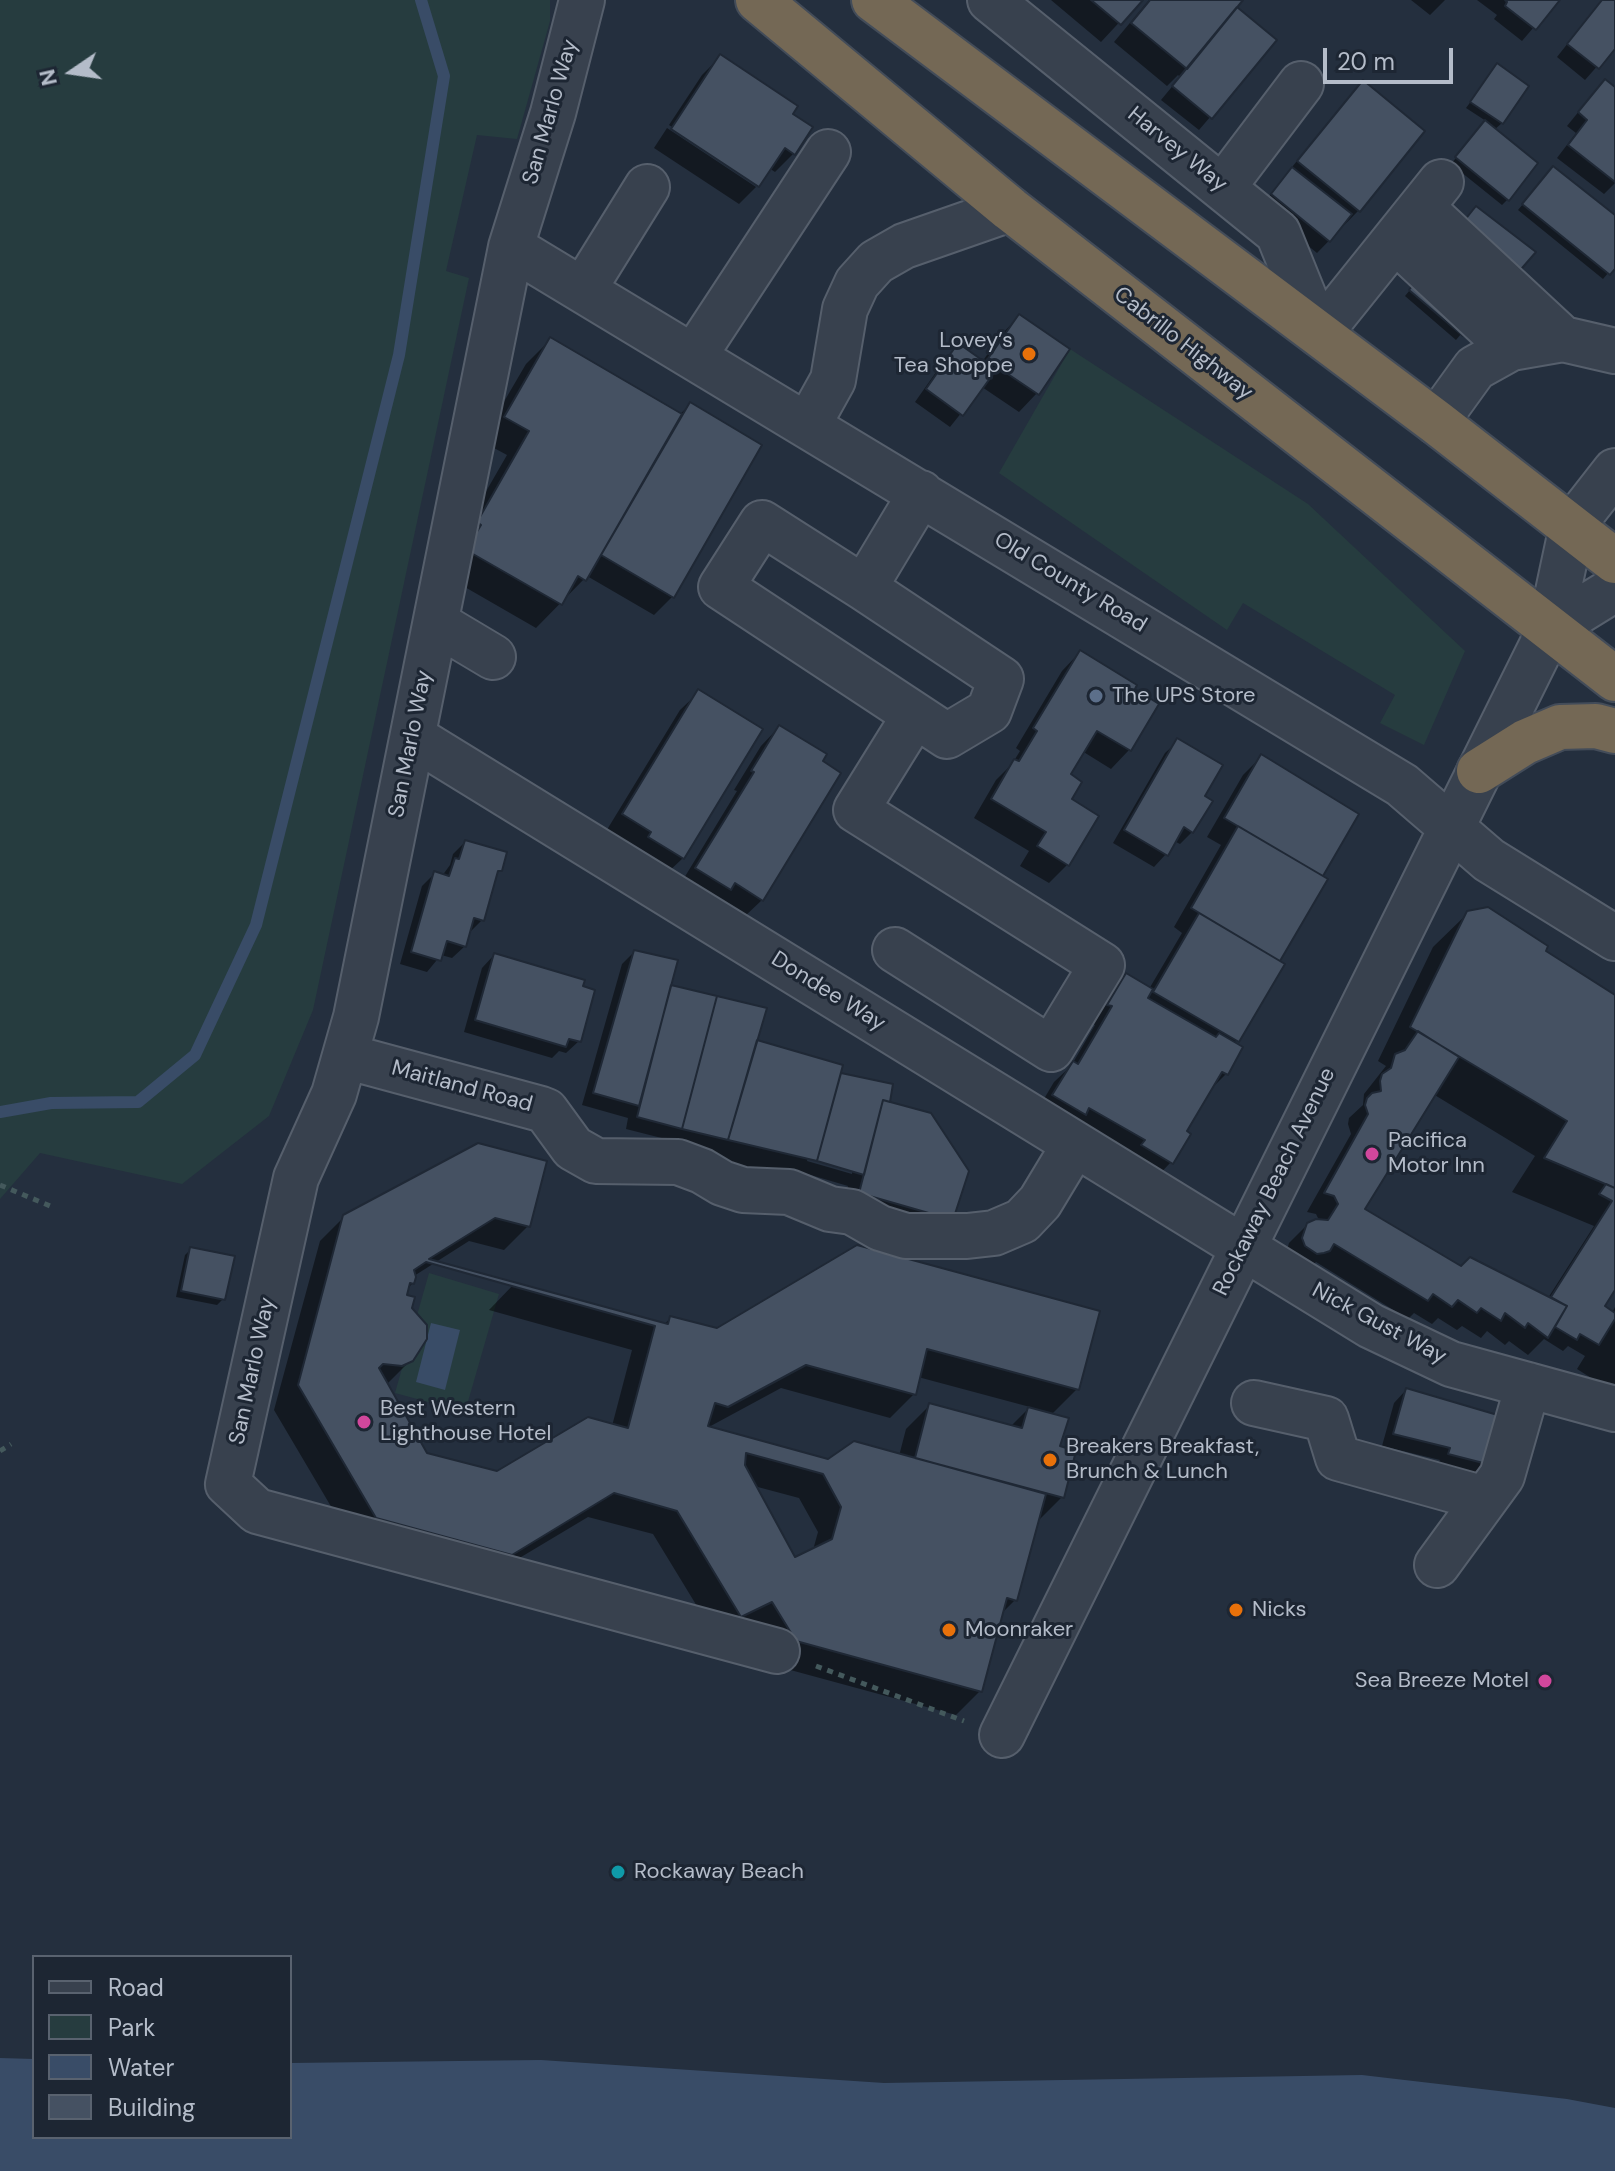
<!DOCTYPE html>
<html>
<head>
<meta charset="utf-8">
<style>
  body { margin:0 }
  #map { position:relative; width:1615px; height:2171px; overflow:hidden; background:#242f3e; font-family:"DM Sans",sans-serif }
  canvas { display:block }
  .legend { position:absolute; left:32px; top:1955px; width:260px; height:184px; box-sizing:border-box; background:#1d2633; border:2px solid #59626f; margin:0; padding:10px 14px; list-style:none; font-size:24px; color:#b4bcc9 }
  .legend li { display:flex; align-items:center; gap:16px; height:40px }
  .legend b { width:40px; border:2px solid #59626f }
  .north { position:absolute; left:32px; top:32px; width:80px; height:80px; -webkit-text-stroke:6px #1d2633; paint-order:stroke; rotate:257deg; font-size:22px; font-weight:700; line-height:32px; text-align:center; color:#b4bcc9 }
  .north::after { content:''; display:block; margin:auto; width:28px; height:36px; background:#b4bcc9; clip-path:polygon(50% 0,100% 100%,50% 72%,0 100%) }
  .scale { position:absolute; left:1323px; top:48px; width:130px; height:36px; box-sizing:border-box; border:4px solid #b4bcc9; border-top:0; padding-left:10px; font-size:24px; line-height:28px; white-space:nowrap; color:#b4bcc9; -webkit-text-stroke:6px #1d2633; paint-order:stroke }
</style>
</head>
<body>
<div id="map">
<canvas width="1615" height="2171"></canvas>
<ul class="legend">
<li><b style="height:10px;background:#38414e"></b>Road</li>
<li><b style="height:22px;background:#263c3f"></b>Park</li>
<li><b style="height:22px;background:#394c67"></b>Water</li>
<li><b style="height:22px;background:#455162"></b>Building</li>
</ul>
<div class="north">N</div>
<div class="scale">20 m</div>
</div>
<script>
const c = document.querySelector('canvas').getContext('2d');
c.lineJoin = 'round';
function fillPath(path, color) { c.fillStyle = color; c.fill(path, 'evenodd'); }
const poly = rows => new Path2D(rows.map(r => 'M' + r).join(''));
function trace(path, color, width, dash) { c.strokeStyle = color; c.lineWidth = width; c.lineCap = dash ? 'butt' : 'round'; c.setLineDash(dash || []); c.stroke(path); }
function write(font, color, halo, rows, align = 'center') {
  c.font = font + ' "DM Sans",sans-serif'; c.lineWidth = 6; c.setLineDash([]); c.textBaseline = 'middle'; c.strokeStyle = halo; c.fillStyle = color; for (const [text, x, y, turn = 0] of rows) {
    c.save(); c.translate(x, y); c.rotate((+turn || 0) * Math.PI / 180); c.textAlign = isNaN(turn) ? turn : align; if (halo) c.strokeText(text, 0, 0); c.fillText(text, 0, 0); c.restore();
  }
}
fillPath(poly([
  [0,0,550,0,550,21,517,139,477,135,446,271,469,278,313,1010,269,1116,182,1184,40,1153,0,1199],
  [1070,349,1308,504,1465,651,1424,745,1380,723,1395,695,1243,603,1227,630,999,473],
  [429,1273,499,1294,465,1412,395,1393]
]), '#263c3f');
fillPath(poly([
  [431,1323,460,1330,445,1390,416,1382],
  [0,2058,34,2059,34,2137,290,2137,290,2063,541,2060,884,2083,1362,2075,1567,2099,1615,2108,1615,2171,0,2171]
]), '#394c67');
fillPath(poly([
  [1051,0,1140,0,1101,42],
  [1149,0,1241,0,1228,15,1275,41,1199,130,1161,100,1180,77,1178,75,1167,86,1114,42],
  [1411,0,1445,0,1430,15],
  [1477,0,1557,0,1522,41,1494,19,1497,15],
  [1602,0,1615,0,1615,46,1585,80,1557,57],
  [720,57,791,115,793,154,775,172,769,168,757,187,757,183,669,125,702,75],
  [1497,66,1502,123,1494,130,1508,199,1502,205,1451,164,1486,121,1466,108],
  [1363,83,1422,132,1358,211,1317,253,1260,207,1345,101],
  [1615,90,1615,183,1604,194,1557,158,1576,133,1567,126,1593,94],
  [667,128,756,187,739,204,654,148],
  [1548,174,1615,217,1615,265,1603,279,1518,210],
  [1471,215,1461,334,1456,340,1405,296],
  [1019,316,1037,393,1019,412,982,387,950,427,915,402,946,358,959,346,982,362,1001,335],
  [550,340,679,415,690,405,673,596,654,615,587,576,536,628,444,575,454,547,507,455,481,441,526,364],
  [1080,652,1156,705,1129,750,1111,769,1082,751,1068,775,1067,865,1049,883,1020,866,1029,851,974,818,996,780,1012,764,1020,751,1016,748,1062,671],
  [699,692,683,858,664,876,605,833,680,710],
  [779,727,762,900,743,918,678,888,737,791,734,790,761,746],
  [1178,741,1192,832,1180,844,1174,841,1166,854,1154,867,1113,843,1165,753],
  [1262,756,1357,814,1320,877,1325,880,1278,962,1282,964,1234,1044,1226,1074,1208,1092,1184,1132,1171,1162,1153,1181,1035,1114,1054,1082,1071,1066,1095,1025,1091,1023,1108,994,1126,976,1149,989,1182,933,1174,927,1221,845,1207,837,1243,775],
  [465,842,500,870,495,876,482,920,470,932,465,946,452,958,441,955,427,972,400,964,422,886,434,874,442,876,450,865,453,854],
  [1468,913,1544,952,1615,997,1615,1286,1602,1307,1612,1313,1615,1307,1615,1393,1577,1369,1585,1356,1568,1346,1563,1351,1544,1339,1528,1355,1509,1341,1505,1345,1487,1331,1481,1338,1462,1326,1457,1330,1438,1318,1432,1324,1414,1313,1408,1319,1316,1262,1309,1269,1285,1257,1289,1243,1308,1224,1319,1220,1316,1214,1307,1212,1351,1134,1348,1124,1349,1118,1363,1105,1364,1094,1386,1066,1378,1061,1433,947],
  [1433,1094,1535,1156,1512,1192,1594,1226,1548,1298,1462,1269,1362,1209],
  [634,952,669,986,755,1042,837,1080,842,1075,888,1101,951,1219,842,1212,848,1186,804,1173,797,1179,711,1158,713,1151,626,1129,628,1118,582,1105,622,964],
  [808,1157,852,1169,852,1174,807,1161],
  [494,955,579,1041,566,1053,559,1051,552,1058,464,1032,482,968],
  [479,1145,528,1226,504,1250,469,1241,414,1276,413,1283,407,1289,405,1297,410,1309,411,1360,386,1385,426,1455,498,1473,612,1426,632,1350,489,1310,514,1284,663,1325,671,1318,717,1330,857,1248,1077,1389,1051,1415,1058,1447,1062,1497,1038,1521,1015,1600,1000,1615,980,1691,956,1715,772,1665,717,1639,653,1534,588,1517,486,1578,352,1542,274,1410,320,1241,344,1217],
  [918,1377,1030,1407,1010,1427,930,1405,906,1429,899,1456,828,1461,707,1428,781,1388,890,1418,914,1394],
  [754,1486,799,1498,818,1532,813,1550,794,1559],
  [191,1249,223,1299,217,1305,176,1297,185,1255],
  [1406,1390,1485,1463,1472,1476,1437,1466,1440,1460,1382,1446,1394,1403]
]), '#0007');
trace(poly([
  [0,1112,51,1103,138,1102,195,1055,256,925,399,355,444,76,421,0]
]), '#394c67', 12);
const building = poly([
  [1091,0,1143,0,1121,25,1091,0],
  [1150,0,1243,0,1187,69,1131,23,1150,0],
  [1505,0,1560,0,1536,30,1505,6,1507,2,1505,0],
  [1602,0,1615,0,1615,49,1599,69,1567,44,1602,0],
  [1237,7,1277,40,1212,119,1172,86,1237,7],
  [720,54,798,106,793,114,813,127,795,155,785,148,759,187,671,129,720,54],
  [1497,63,1529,86,1503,124,1470,102,1497,63],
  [1605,79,1615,87,1615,182,1568,145,1587,120,1578,112,1605,79],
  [1363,80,1425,131,1360,212,1297,161,1363,80],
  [1485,120,1538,163,1509,201,1455,157,1485,120],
  [1553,166,1615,215,1615,269,1610,275,1522,204,1553,166],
  [1292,167,1352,214,1330,242,1271,194,1292,167],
  [1476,206,1536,252,1463,336,1409,290,1476,206],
  [1019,314,1070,349,1039,395,987,360,1019,314],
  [550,337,682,414,586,581,578,576,562,605,466,550,481,525,477,522,529,431,504,417,550,337],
  [958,343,996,370,963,416,926,389,958,343],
  [690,402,762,445,674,598,601,555,690,402],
  [1080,650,1137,685,1135,689,1159,704,1131,751,1097,731,1071,774,1082,782,1072,799,1099,816,1069,866,1037,846,1046,832,991,799,1014,759,1019,761,1037,731,1033,728,1080,650],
  [698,689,763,729,684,859,648,837,651,832,622,814,698,689],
  [779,725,827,754,823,761,841,773,763,901,735,883,731,890,695,868,754,772,751,771,779,725],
  [1177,738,1223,765,1205,796,1213,801,1193,833,1184,827,1168,856,1124,830,1177,738],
  [1261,754,1359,814,1323,876,1224,818,1261,754],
  [1238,826,1328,879,1280,961,1191,908,1238,826],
  [465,840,507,852,502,871,498,871,484,921,474,918,466,947,447,941,441,961,411,952,434,871,449,876,455,858,459,859,465,840],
  [1488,907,1548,946,1546,951,1615,995,1615,1188,1544,1158,1567,1121,1410,1027,1467,911,1488,907],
  [1199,913,1285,964,1239,1042,1153,992,1199,913],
  [634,950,678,960,639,1106,593,1093,634,950],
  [494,953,585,980,583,986,595,990,581,1042,569,1039,566,1047,475,1020,494,953],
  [1126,973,1153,989,1148,998,1216,1037,1219,1033,1243,1047,1228,1075,1222,1072,1187,1131,1191,1134,1173,1164,1141,1145,1145,1140,1089,1108,1086,1115,1052,1095,1073,1061,1078,1064,1112,1006,1107,1005,1126,973],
  [671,985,717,996,682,1129,637,1117,671,985],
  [717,996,767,1008,728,1140,682,1129,717,996],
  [1418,1031,1459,1057,1365,1209,1461,1266,1470,1257,1567,1306,1548,1338,1528,1323,1525,1328,1505,1313,1501,1321,1481,1308,1477,1313,1458,1300,1452,1307,1433,1294,1428,1301,1334,1244,1330,1251,1324,1253,1317,1254,1305,1246,1302,1238,1307,1223,1316,1219,1328,1220,1338,1204,1334,1196,1324,1193,1368,1114,1365,1105,1367,1098,1372,1093,1381,1091,1380,1081,1382,1074,1391,1068,1395,1054,1405,1050,1418,1031],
  [757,1040,843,1065,817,1161,728,1140,757,1040],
  [841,1073,893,1084,890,1102,883,1100,864,1175,817,1161,841,1073],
  [883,1100,931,1113,969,1171,953,1220,859,1193,883,1100],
  [478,1143,547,1161,530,1227,495,1218,429,1259,668,1324,670,1316,717,1328,857,1245,1100,1311,1079,1390,927,1349,916,1395,806,1365,728,1407,715,1403,708,1426,828,1459,854,1441,1046,1494,1017,1601,1007,1598,982,1692,796,1641,772,1602,741,1617,677,1511,614,1493,512,1555,376,1518,298,1385,343,1215,478,1143],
  [426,1262,655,1326,628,1428,588,1417,497,1471,427,1453,379,1368,383,1364,402,1366,413,1361,427,1339,427,1325,412,1308,415,1297,407,1295,410,1283,414,1284,416,1277,414,1270,426,1262],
  [746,1453,823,1474,841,1507,832,1539,795,1557,745,1465,746,1453],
  [1606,1184,1615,1188,1615,1290,1605,1306,1615,1313,1615,1319,1599,1345,1580,1334,1577,1340,1555,1327,1567,1306,1551,1297,1612,1201,1599,1194,1606,1184],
  [190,1247,235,1256,225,1300,181,1291,190,1247],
  [1406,1388,1501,1416,1487,1464,1448,1454,1450,1448,1393,1434,1406,1388],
  [929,1403,1022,1428,1028,1407,1069,1418,1060,1446,1076,1451,1064,1498,915,1458,929,1403]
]);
fillPath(building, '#455162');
trace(building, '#1f2835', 2);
const minor = poly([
  [582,0,553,113,511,247,356,1017,334,1094,296,1178,228,1484,257,1511,777,1651],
  [990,0,1278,233,1319,334,1441,182],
  [1223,187,1301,84],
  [1421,207,1563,339],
  [1395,240,1511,348],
  [511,247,1402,785,1489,860,1615,938],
  [583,290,647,187],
  [694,356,828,152],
  [1436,422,1475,368,1511,348,1563,339,1615,351],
  [808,425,833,380,845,309,857,283,876,262,904,246,1010,209],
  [762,523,864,588,1001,679,989,711,947,736,721,587,762,523],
  [864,588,921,493],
  [436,623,493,657],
  [1550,629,1615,589],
  [413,737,1371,1326,1451,1364,1615,1409],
  [895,950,1051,1049,1102,965,856,810,915,715],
  [345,1056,541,1109,546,1111,573,1148,596,1161,678,1162,702,1171,722,1183,743,1190,789,1192,830,1209,852,1212,880,1228,906,1236,967,1236,994,1233,1022,1221,1040,1202,1075,1144],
  [1254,1403,1326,1419,1338,1458,1485,1499],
  [1437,1565,1502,1476,1528,1385],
  [1002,1735,1550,629,1572,526,1615,471]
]);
const highway = poly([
  [758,0,1010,209,1615,679],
  [874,0,1436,422,1615,561],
  [1479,771,1525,742,1560,727,1596,726,1615,731]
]);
trace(minor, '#565f6c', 48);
trace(highway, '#434c59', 48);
trace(poly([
  [0,1185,55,1208],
  [0,1451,11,1444],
  [816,1666,964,1721]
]), '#44595c', 5, [6, 6]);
trace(minor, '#38414e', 44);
trace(highway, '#746855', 44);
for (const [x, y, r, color] of [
  [1029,354,8,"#e8710a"],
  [1096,696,8,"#5c6f8a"],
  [1372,1154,8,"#d1479c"],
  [364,1422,8,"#d1479c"],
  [1050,1460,8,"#e8710a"],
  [1236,1610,8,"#e8710a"],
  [949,1630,8,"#e8710a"],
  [1545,1681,8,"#d1479c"],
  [618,1872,8,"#0f9aa8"]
]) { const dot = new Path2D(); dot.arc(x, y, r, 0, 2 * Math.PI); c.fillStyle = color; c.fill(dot); trace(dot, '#1d2633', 3); }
write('22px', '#b4bcc9', '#1d2633', [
  ["San Marlo Way",551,112,-74],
  ["Harvey Way",1177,150,39],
  ["Cabrillo Highway",1183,344,38],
  ["Old County Road",1070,583,31],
  ["San Marlo Way",411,744,-79],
  ["Dondee Way",828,992,32],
  ["Maitland Road",462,1087,15],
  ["Rockaway Beach Avenue",1275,1182,-64],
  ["Nick Gust Way",1379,1324,28],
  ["San Marlo Way",253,1371,-78]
]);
write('22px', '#b4bcc9', '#1d2633', [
  ["Lovey’s",1013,341,"right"],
  ["Tea Shoppe",1013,366,"right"],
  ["The UPS Store",1112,696],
  ["Pacifica",1388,1141],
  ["Motor Inn",1388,1166],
  ["Best Western",380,1409],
  ["Lighthouse Hotel",380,1434],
  ["Breakers Breakfast,",1066,1447],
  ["Brunch & Lunch",1066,1472],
  ["Nicks",1252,1610],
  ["Moonraker",965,1630],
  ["Sea Breeze Motel",1529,1681,"right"],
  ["Rockaway Beach",634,1872]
], 'left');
</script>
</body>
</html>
